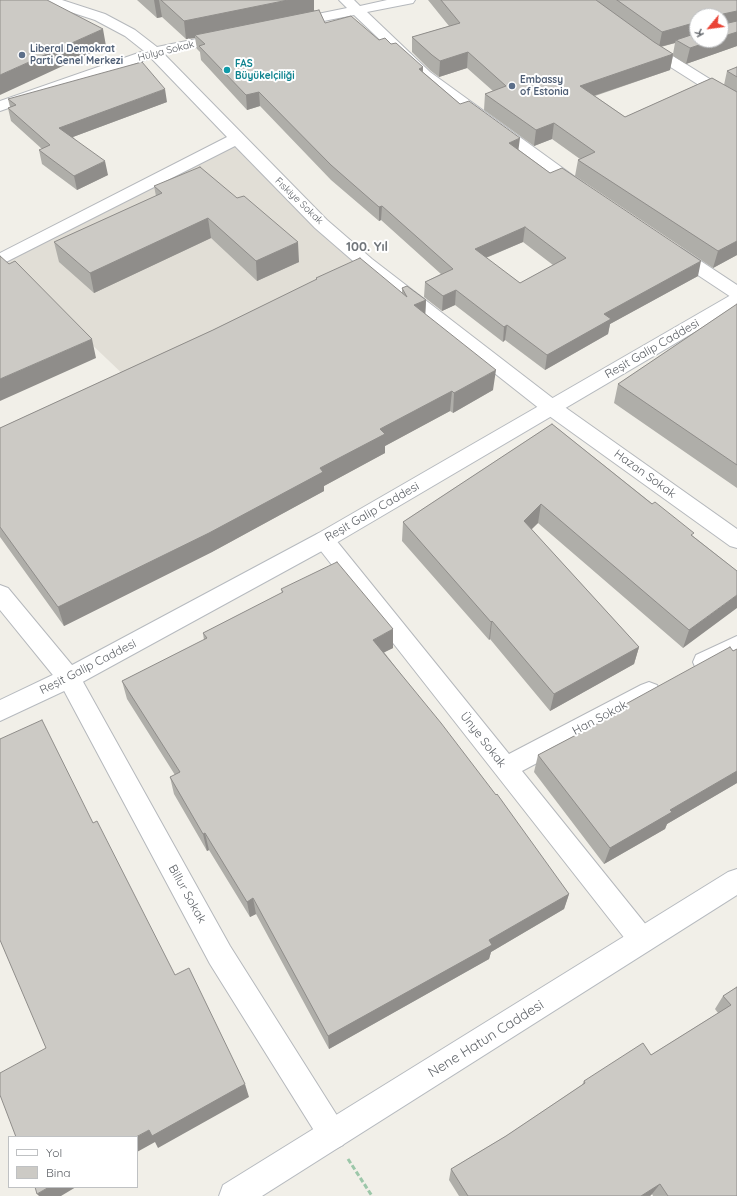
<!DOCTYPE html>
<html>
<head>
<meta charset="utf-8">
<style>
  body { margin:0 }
  #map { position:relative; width:737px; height:1196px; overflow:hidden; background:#f1efe8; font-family:Quicksand,sans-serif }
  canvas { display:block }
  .legend { position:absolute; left:8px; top:1136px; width:130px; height:52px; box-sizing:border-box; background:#fff; border:1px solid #bfc1c3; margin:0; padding:5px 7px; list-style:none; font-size:12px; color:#5f6368 }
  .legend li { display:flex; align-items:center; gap:8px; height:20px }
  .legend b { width:20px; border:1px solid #bfc1c3 }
  .north { position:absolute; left:689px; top:8px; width:40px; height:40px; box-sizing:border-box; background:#fff; border:1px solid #bfc1c3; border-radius:50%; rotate:241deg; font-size:11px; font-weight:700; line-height:16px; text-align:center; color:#5f6368 }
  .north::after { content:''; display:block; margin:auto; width:14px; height:18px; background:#ea4335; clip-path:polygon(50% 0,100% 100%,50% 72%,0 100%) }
</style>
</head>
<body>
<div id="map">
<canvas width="737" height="1196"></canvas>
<ul class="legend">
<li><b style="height:5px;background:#fff"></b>Yol</li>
<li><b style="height:11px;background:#cccac5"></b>Bina</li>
</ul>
<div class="north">K</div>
</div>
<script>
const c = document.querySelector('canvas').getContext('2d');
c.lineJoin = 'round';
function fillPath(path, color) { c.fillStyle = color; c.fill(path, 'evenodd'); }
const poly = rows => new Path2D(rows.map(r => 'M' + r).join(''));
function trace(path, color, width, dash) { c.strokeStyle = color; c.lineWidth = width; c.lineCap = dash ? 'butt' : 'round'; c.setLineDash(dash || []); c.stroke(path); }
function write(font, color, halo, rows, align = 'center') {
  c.font = font + ' Quicksand,sans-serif'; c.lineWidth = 4; c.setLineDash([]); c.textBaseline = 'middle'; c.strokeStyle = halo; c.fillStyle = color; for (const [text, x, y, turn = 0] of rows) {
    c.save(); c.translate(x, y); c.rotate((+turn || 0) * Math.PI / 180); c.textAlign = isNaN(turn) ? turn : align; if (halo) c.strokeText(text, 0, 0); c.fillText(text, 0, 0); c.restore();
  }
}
fillPath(poly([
  [236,139,366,263,128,379,2,259]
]), '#e1ded6');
const street = poly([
  [41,0,62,0,105,14,135,30,157,47,226,33,231,34,233,37,231,40,164,54,327,220,372,259,559,403,737,529,737,548,730,546,545,413,360,267,315,228,235,146,0,265,0,253,227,137,151,58,0,111,0,101,144,51,125,36,95,20,43,3,41,0],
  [339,0,354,0,360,6,387,0,415,0,413,3,367,12,430,72,586,185,588,188,586,191,580,193,574,191,420,78,354,15,293,27,288,26,286,23,288,20,293,19,347,8,339,0],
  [647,42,652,43,737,96,737,108,732,106,642,49,640,46,642,43,647,42],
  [675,247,681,248,737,285,737,299,731,297,669,256,666,252,669,248,675,247],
  [324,532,331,534,509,754,641,685,649,682,657,685,661,692,657,699,522,771,651,931,655,940,651,949,642,953,633,949,317,546,313,540,317,534,324,532],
  [0,585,8,588,77,671,230,946,343,1125,348,1135,343,1145,333,1150,323,1145,210,964,61,685,0,610,0,585],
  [737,636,737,656,704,671,696,669,693,662,696,655,737,636]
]);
const secondary = poly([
  [737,293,737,307,331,546,77,685,0,721,0,700,61,671,317,534,731,295,737,293],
  [737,869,737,895,262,1196,219,1196,223,1185,728,872,737,869]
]);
trace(street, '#b5b8bc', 2);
trace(secondary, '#b6babf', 2);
trace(poly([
  [348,1159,372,1196]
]), '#9cc7a9', 3, [5, 2.5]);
fillPath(street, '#fff');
fillPath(secondary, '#fff');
fillPath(poly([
  [137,0,314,0,314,10,325,23,379,40,391,44,423,67,423,72,460,104,519,150,550,173,698,276,610,324,608,334,545,370,505,340,503,342,455,305,442,311,424,297,425,282,441,274,381,220,379,221,331,180,260,106,247,110,201,60,200,52,197,49,195,38,186,39,162,17,157,18],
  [523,242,553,265,520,283,486,258],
  [428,0,737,0,737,46,686,64,673,56,670,70,595,96,625,117,712,78,724,85,727,71,737,67,737,255,713,268,575,176,578,160,580,159,552,139,534,146,484,110,485,94,493,91,467,68,439,77,431,71,412,52,412,37,449,26],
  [697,16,721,16,721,40,697,40],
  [675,43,673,54,661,47],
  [8,99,167,102,73,137,108,175,77,190,42,164,39,150,42,149,11,121,8,108,10,107],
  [154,186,299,262,257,281,211,238,94,293,59,262,54,242,156,196],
  [316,278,402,293,402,288,426,300,425,314,493,390,453,413,450,411,385,446,385,453,324,486,324,491,212,552,64,626,0,537,0,428,213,330,316,280],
  [737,304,737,488,614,403,618,384],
  [552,424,737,571,683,648,538,523,531,529,639,647,634,664,550,711,490,639,489,640,402,541,403,522],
  [281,589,393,648,384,652,569,894,564,909,491,952,489,959,329,1049,256,914,250,917,209,850,207,851,174,794,170,777,175,775,127,699,122,681,204,640,203,633,282,593],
  [737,649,737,783,667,824,665,829,604,864,534,772,538,755,612,716,613,711],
  [737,987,737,1196,653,1196,652,1194,650,1196,459,1196,449,1180,451,1169,506,1136,582,1085,584,1081,651,1055,718,1013,715,1009,723,996]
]), '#afaea9');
fillPath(poly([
  [154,0,159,0,162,17,157,18],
  [288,0,314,0,314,13,195,35,195,38,186,39,184,21],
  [737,11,737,26,721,30,723,14],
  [697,22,697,35,676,40,675,43,659,47,662,32],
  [103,29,106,46,0,95,0,75],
  [737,32,737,46,686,64,690,48,714,40,721,40,721,37],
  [468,52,467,68,439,77,440,61],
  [673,54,670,70,578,101,580,86],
  [423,67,422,82,419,69],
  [165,89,167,102,62,141,59,128],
  [259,92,260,106,247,110,246,95],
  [554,123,552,139,534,146,536,130],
  [520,138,518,153,509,143],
  [105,161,108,175,77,190,74,176],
  [382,206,381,220,379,221,379,207],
  [208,218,211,238,94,293,90,273],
  [525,227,523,242,473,263,475,249],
  [737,241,737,255,713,268,718,251],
  [298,242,299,262,257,281,256,261],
  [701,261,698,276,610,324,608,334,545,370,547,355,604,314],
  [456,290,455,305,442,311,443,296],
  [426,300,425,320,414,305],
  [507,325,505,340,503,342,504,327],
  [92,339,96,358,0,401,0,379],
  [496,370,493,390,453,413,454,393],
  [452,391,450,411,385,446,385,453,324,486,324,491,212,552,64,626,58,607,320,468,380,429],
  [541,504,538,523,521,540,524,521],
  [737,595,737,608,683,648,689,630],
  [492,621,490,639,489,640,491,622],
  [393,629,393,648,373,658,373,640],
  [639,647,634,664,550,711,554,694],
  [737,771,737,783,667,824,665,829,604,864,610,848,670,810],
  [205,833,209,850,207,851,203,834],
  [569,894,564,909,491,952,489,959,329,1049,328,1036,489,940],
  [253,898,256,914,250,917,247,902],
  [245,1084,249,1097,158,1148,155,1142,137,1152,137,1137,136,1137,149,1130],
  [660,1184,652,1194,650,1196,641,1196],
  [49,1187,76,1187,61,1196,39,1196,37,1194]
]), '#8f8d8a');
const building = poly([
  [0,0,47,0,103,29,0,75,0,0],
  [161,0,288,0,184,21,161,0],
  [441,0,596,0,654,42,673,54,580,86,625,117,712,78,737,92,737,241,718,251,578,160,595,152,554,123,536,130,485,94,506,86,468,52,440,61,432,55,412,37,460,23,441,0],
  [617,0,737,0,737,11,723,14,724,24,737,21,737,32,721,37,721,16,697,16,697,22,662,32,617,0],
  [319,10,325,23,351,16,379,40,385,38,391,44,396,43,423,67,419,69,460,104,469,101,520,138,509,143,550,173,562,168,701,261,604,314,611,319,547,355,507,325,504,327,456,290,443,296,425,282,453,269,382,206,379,207,331,165,259,92,246,95,199,46,205,44,195,35,319,10],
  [525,227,566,258,520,283,475,249,525,227],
  [697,33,697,40,714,40,690,48,676,40,697,33],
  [142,62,165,89,59,128,105,161,74,176,39,150,50,145,8,108,16,105,8,99,142,62],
  [737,67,737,77,727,71,737,67],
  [200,167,237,198,244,196,298,242,256,261,208,218,90,273,54,242,162,193,154,186,200,167],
  [0,256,9,264,15,261,92,339,0,379,0,256],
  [360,258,407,297,402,288,407,286,426,300,414,305,496,370,454,393,452,391,380,429,385,434,320,468,323,472,209,533,58,607,0,527,0,428,213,330,317,279,316,278,360,258],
  [737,304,737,465,618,384,737,304],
  [552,424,652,504,655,502,694,533,691,535,737,571,737,595,689,630,541,504,524,521,639,647,554,694,492,621,491,622,403,522,552,424],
  [337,562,393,629,373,640,441,723,496,795,497,794,569,894,489,940,492,945,328,1036,253,898,247,902,205,833,203,834,170,777,180,772,122,681,207,638,203,633,283,592,281,589,337,562],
  [730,647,733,651,737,649,737,771,670,810,672,812,610,848,538,755,616,714,613,711,730,647],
  [42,720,93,823,97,821,175,975,189,968,245,1084,152,1136,149,1130,136,1137,16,1137,0,1095,0,1073,46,1048,0,940,0,739,42,720],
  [737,987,737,1196,668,1196,660,1184,641,1196,468,1196,451,1169,506,1136,585,1083,584,1081,643,1043,651,1055,731,1005,723,996,737,987],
  [35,1187,49,1187,37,1194,35,1187]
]);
fillPath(building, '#cccac5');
trace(building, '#8f8d8a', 1);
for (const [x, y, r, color] of [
  [22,55,4,"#5c6f8a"],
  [227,70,4,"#0f9aa8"],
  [512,86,4,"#5c6f8a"]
]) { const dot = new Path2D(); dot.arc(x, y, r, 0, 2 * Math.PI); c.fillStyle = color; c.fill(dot); trace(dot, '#fff', 1.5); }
write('bold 10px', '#4e5e75', '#fff', [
  ["Liberal Demokrat",30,49],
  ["Parti Genel Merkezi",30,61],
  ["Embassy",520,80],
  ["of Estonia",520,92]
], 'left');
write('10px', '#5f6368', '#fff', [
  ["Hülya Sokak",166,51,-14],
  ["Fıskiye Sokak",299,201,44]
]);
write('bold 10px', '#0d838f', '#fff', [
  ["FAS",235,64],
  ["Büyükelçiliği",235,76]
], 'left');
write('12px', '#5f6368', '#fff', [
  ["Reşit Galip Caddesi",652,349,-30],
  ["Hazan Sokak",645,474,36],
  ["Reşit Galip Caddesi",372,512,-30],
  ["Reşit Galip Caddesi",88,667,-27],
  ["Han Sokak",600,718,-28],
  ["Ünye Sokak",483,740,52],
  ["Billur Sokak",187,894,61]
]);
write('bold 13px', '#70757a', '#fff', [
  ["100. Yıl",367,247]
]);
write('14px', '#5f6368', '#fff', [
  ["Nene Hatun Caddesi",486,1039,-32]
]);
</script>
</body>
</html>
